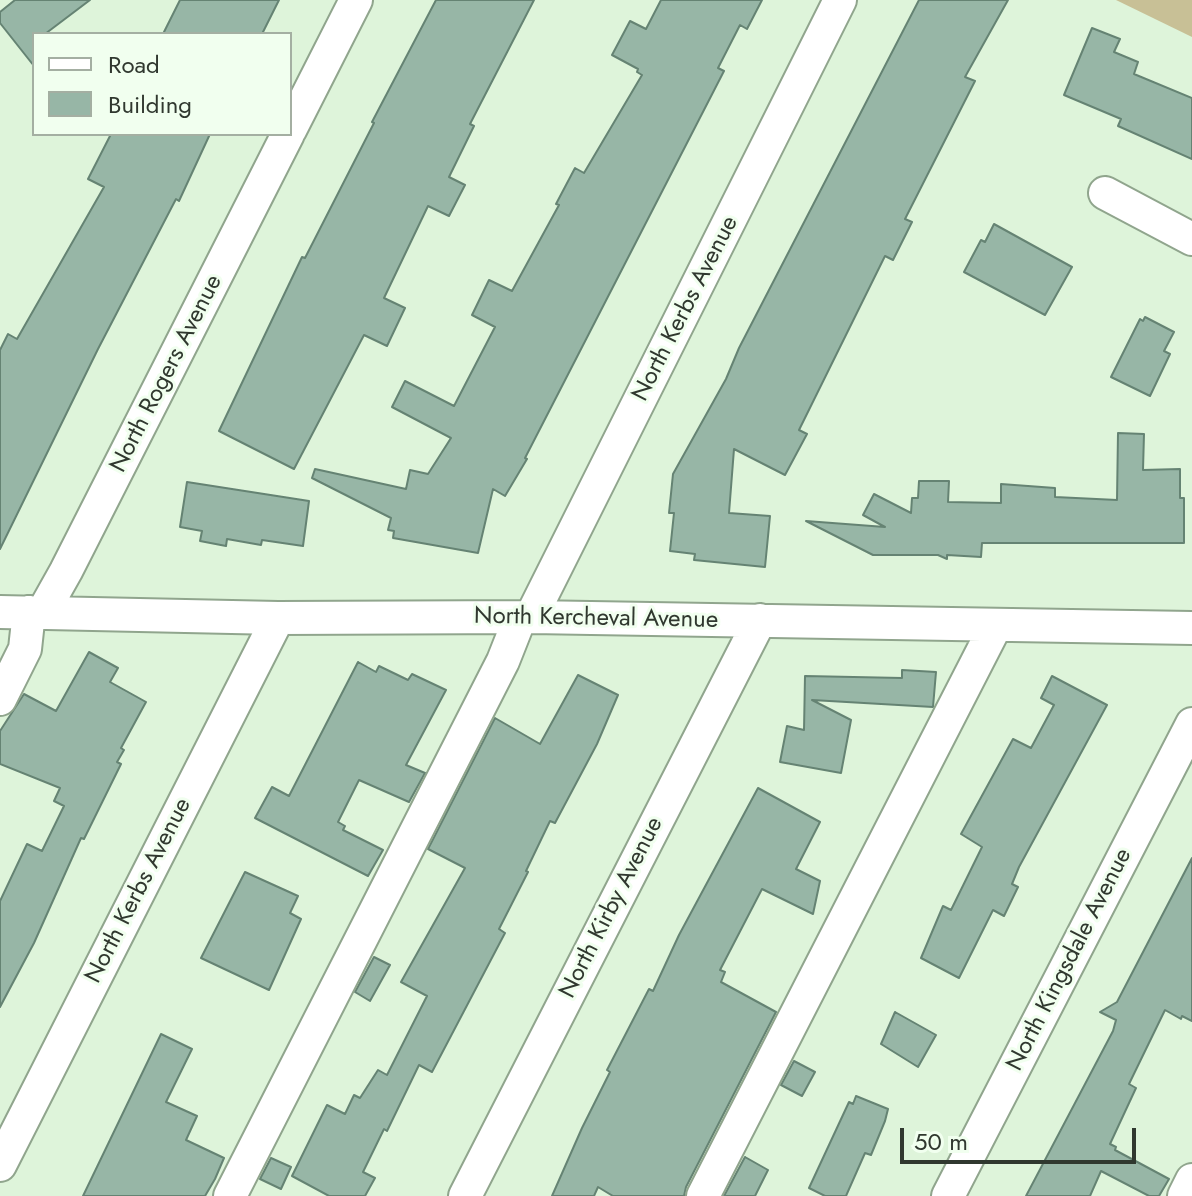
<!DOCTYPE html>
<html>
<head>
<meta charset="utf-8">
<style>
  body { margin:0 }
  #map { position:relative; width:1192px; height:1196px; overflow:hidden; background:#def4da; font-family:Jost,sans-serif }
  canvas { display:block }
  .legend { position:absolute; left:32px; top:32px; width:260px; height:104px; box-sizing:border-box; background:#f1ffef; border:2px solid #a4afa2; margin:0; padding:10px 14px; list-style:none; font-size:24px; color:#30382f }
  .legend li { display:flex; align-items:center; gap:16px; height:40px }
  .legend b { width:40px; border:2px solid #a4afa2 }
  .scale { position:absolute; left:900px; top:1128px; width:236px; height:36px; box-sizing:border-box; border:4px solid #30382f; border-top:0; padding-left:10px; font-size:24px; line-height:28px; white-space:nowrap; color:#30382f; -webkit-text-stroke:6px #f1ffef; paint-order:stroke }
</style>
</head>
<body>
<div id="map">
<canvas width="1192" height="1196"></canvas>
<ul class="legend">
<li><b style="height:10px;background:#fff"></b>Road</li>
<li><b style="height:22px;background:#97b6a6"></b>Building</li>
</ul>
<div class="scale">50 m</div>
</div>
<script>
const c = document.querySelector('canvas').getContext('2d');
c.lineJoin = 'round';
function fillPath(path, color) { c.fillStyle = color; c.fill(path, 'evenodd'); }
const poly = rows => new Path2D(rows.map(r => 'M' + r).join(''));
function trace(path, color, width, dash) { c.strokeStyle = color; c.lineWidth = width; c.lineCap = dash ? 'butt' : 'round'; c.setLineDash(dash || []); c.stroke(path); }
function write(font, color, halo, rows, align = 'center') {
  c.font = font + ' Jost,sans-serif'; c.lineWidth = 6; c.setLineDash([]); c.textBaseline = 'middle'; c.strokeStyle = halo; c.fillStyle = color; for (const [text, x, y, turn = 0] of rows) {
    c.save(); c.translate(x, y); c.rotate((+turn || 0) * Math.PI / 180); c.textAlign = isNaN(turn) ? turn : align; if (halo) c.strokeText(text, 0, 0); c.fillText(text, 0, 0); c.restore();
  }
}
fillPath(poly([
  [1116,0,1192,0,1192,37]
]), '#c8c096');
const building = poly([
  [15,0,90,0,45,34,34,34,34,66,0,23,0,12,15,0],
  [180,0,279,0,262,34,163,34,180,0],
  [436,0,534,0,470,124,474,126,449,177,465,185,449,216,428,206,384,298,405,308,387,346,364,335,294,469,219,431,302,257,305,258,374,123,372,122,436,0],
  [661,0,762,0,747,29,740,25,718,68,724,71,525,458,527,459,505,496,493,489,478,553,393,538,394,531,388,530,391,518,312,478,315,469,406,489,410,470,428,474,451,438,392,407,405,381,454,406,495,327,472,315,489,280,512,291,559,205,556,204,575,168,584,173,642,75,637,72,638,69,612,55,630,21,646,29,661,0],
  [919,0,1008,0,965,77,975,81,905,219,912,222,893,260,885,256,799,430,807,434,785,475,734,449,729,513,770,516,765,567,694,560,695,554,670,551,674,513,669,513,673,474,726,379,739,348,919,0],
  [1092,28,1120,39,1114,52,1138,62,1134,74,1192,98,1192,159,1118,126,1121,119,1064,95,1092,28],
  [111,134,210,134,179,201,176,199,98,349,0,549,0,350,8,334,17,339,104,187,88,179,111,134],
  [994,224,1072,267,1045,315,964,272,981,240,985,242,994,224],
  [1145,317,1174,332,1164,351,1170,354,1150,396,1111,377,1140,319,1143,321,1145,317],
  [1118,433,1144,434,1143,470,1180,469,1180,498,1184,498,1184,543,982,543,981,557,947,555,947,559,938,555,873,555,806,521,885,527,863,515,874,494,911,513,912,498,918,498,919,481,949,481,948,502,1001,503,1001,484,1055,488,1055,497,1117,500,1118,433],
  [187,482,309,501,303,546,262,540,261,545,227,539,226,546,200,541,202,531,180,527,187,482],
  [89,652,118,668,110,682,146,702,121,748,124,750,117,762,121,764,84,839,81,838,34,943,0,1007,0,901,27,844,42,851,64,806,54,801,60,788,0,764,0,731,24,694,56,711,89,652],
  [358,662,376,672,379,666,408,680,412,674,446,690,406,765,425,773,409,802,359,780,338,822,345,826,343,830,383,850,368,876,255,818,272,787,289,796,358,662],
  [902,670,936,672,933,707,812,700,851,720,841,773,780,762,787,726,804,730,805,676,902,678,902,670],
  [578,675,618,695,597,744,555,823,550,821,526,871,528,872,499,929,505,933,432,1072,419,1065,387,1131,384,1129,363,1172,375,1178,365,1196,329,1196,292,1176,327,1105,345,1114,354,1095,360,1098,378,1070,387,1075,427,996,401,982,465,868,428,849,495,718,540,744,578,675],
  [1052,676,1107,705,1019,867,1012,884,1018,887,1004,916,993,910,959,978,921,958,943,906,951,910,982,847,961,834,1013,739,1031,748,1054,705,1041,698,1052,676],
  [758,788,820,822,796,869,820,881,813,914,762,889,720,970,725,972,721,982,776,1012,686,1187,684,1196,613,1196,598,1187,594,1196,552,1196,582,1128,610,1072,607,1070,649,989,653,991,679,935,758,788],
  [1192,858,1192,1021,1182,1016,1181,1019,1165,1010,1129,1084,1136,1088,1110,1144,1116,1147,1115,1150,1169,1179,1159,1196,1149,1196,1101,1171,1090,1196,1026,1196,1113,1031,1116,1020,1100,1012,1117,1002,1192,858],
  [245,872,298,896,290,913,301,919,269,990,201,958,245,872],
  [374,957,390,965,370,1001,355,992,374,957],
  [895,1012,936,1035,918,1067,881,1044,895,1012],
  [161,1034,192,1049,166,1102,197,1116,186,1140,224,1158,215,1179,205,1196,83,1196,161,1034],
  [794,1061,815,1072,802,1096,781,1085,794,1061],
  [856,1096,888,1109,885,1121,871,1155,865,1153,846,1196,825,1196,809,1188,849,1102,853,1104,856,1096],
  [745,1157,768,1170,755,1196,724,1196,745,1157],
  [271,1158,291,1167,281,1189,260,1179,271,1158]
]);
fillPath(building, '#97b6a6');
trace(building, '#658373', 2);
const minor = poly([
  [290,130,356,0],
  [1105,193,1192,239],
  [0,612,278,618,531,617,1192,628],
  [43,612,66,571,288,134],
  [531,617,840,0],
  [0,699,25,649,29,612],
  [0,1165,278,618],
  [230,1196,503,661,520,618],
  [465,1196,760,620],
  [703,1196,996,625],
  [948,1196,1192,724],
  [1184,1196,1192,1180]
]);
trace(minor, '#90a58d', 36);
trace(minor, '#fff', 32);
write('24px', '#30382f', '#f1ffef', [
  ["North Kerbs Avenue",686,309,-63],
  ["North Rogers Avenue",167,374,-63],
  ["North Kercheval Avenue",596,619,1],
  ["North Kerbs Avenue",139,891,-63],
  ["North Kirby Avenue",612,908,-63],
  ["North Kingsdale Avenue",1070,960,-63]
]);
</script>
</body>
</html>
